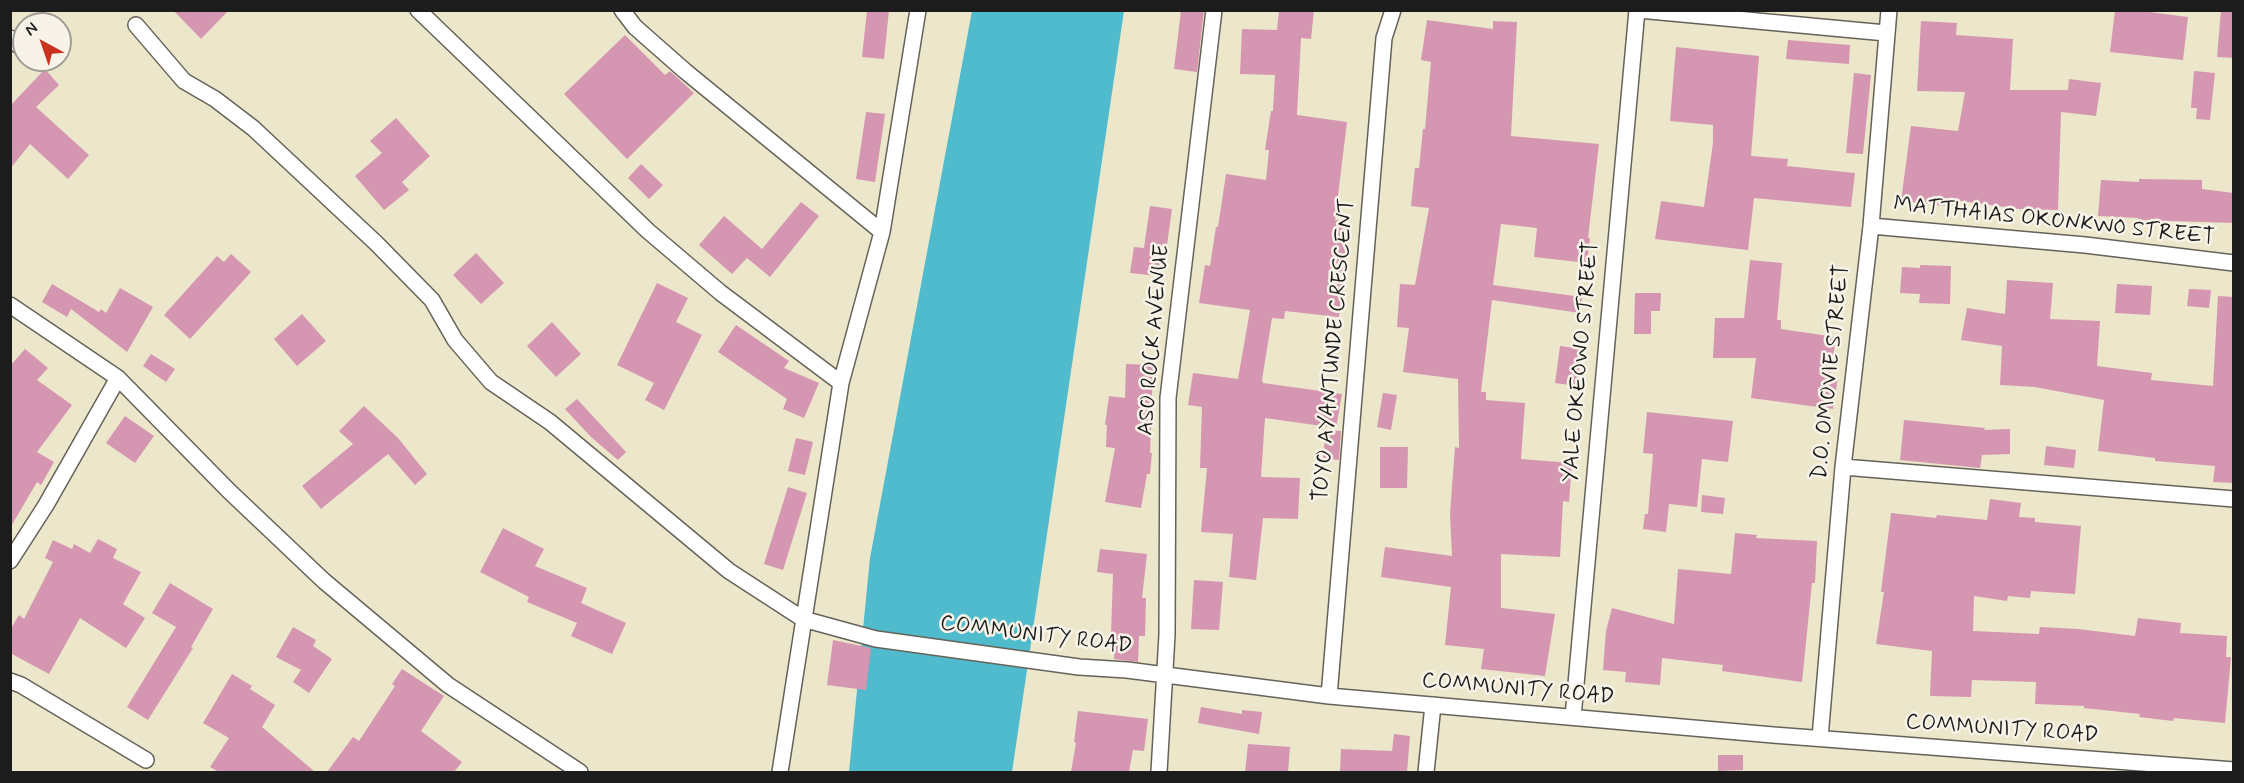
<!DOCTYPE html>
<html>
<head>
<meta charset="utf-8">
<style>
  body { margin:0 }
  #map { position:relative; width:2244px; height:783px; overflow:hidden; background:#ece6cb; font-family:Mynerve,sans-serif }
  canvas { display:block }
  .frame { position:absolute; inset:0; border:12px solid #1c1c1c; pointer-events:none }
  .north { position:absolute; left:12px; top:12px; width:60px; height:60px; box-sizing:border-box; background:#f7f3e8; border:2px solid #9f9d96; border-radius:50%; rotate:320deg; font-size:16px; font-weight:700; line-height:24px; text-align:center; color:#1c1c1c }
  .north::after { content:''; display:block; margin:auto; width:21px; height:27px; background:#c8321e; clip-path:polygon(50% 0,100% 100%,50% 72%,0 100%) }
</style>
</head>
<body>
<div id="map">
<canvas width="2244" height="783"></canvas>
<div class="frame"></div>
<div class="north">N</div>
</div>
<script>
const c = document.querySelector('canvas').getContext('2d');
c.lineJoin = 'round';
function fillPath(path, color) { c.fillStyle = color; c.fill(path, 'evenodd'); }
const poly = rows => new Path2D(rows.map(r => 'M' + r).join(''));
function trace(path, color, width, dash) { c.strokeStyle = color; c.lineWidth = width; c.lineCap = dash ? 'butt' : 'round'; c.setLineDash(dash || []); c.stroke(path); }
function write(font, color, halo, rows, align = 'center') {
  c.font = font + ' Mynerve,sans-serif'; c.lineWidth = 5; c.setLineDash([]); c.textBaseline = 'middle'; c.strokeStyle = halo; c.fillStyle = color; for (const [text, x, y, turn = 0] of rows) {
    c.save(); c.translate(x, y); c.rotate((+turn || 0) * Math.PI / 180); c.textAlign = isNaN(turn) ? turn : align; if (halo) c.strokeText(text, 0, 0); c.fillText(text, 0, 0); c.restore();
  }
}
fillPath(poly([
  [972,11,1124,11,1012,772,849,772,870,558]
]), '#50bbcd');
fillPath(poly([
  [173,10,229,10,201,39],
  [867,10,889,10,884,59,862,57],
  [1181,10,1204,10,1197,72,1174,69],
  [1279,10,1314,10,1311,39,1301,38,1297,115,1347,122,1335,220,1348,221,1339,317,1285,311,1284,319,1272,318,1262,380,1263,383,1342,394,1336,428,1265,418,1261,477,1300,478,1298,519,1263,518,1256,580,1229,577,1233,534,1201,532,1207,468,1200,468,1202,407,1188,405,1193,373,1238,379,1250,310,1199,303,1205,265,1210,266,1216,227,1218,227,1226,174,1266,180,1269,150,1265,150,1271,111,1273,111,1275,75,1240,74,1242,29,1277,30],
  [2115,10,2134,10,2188,17,2183,60,2110,52],
  [2221,10,2234,10,2234,58,2217,57],
  [1427,20,1493,29,1493,21,1517,22,1511,136,1599,144,1588,238,1590,238,1587,263,1534,257,1537,228,1501,224,1493,285,1582,297,1580,313,1492,300,1481,392,1486,392,1486,400,1525,403,1521,459,1572,463,1569,502,1563,501,1560,557,1501,554,1501,608,1555,614,1545,676,1481,669,1484,649,1445,645,1451,587,1381,577,1385,547,1452,556,1450,513,1455,447,1459,448,1458,379,1403,372,1409,328,1397,327,1400,284,1415,285,1429,208,1411,206,1415,168,1419,168,1423,129,1425,129,1431,62,1421,60],
  [1921,21,1957,23,1956,35,2013,39,2010,90,2068,90,2069,79,2101,83,2096,116,2061,112,2058,210,2019,209,1946,199,1945,206,1901,201,1911,126,1958,131,1965,92,1917,91],
  [625,35,665,75,670,71,694,93,627,159,564,94],
  [1788,40,1850,45,1849,64,1786,59],
  [1676,47,1759,56,1751,156,1788,159,1787,166,1855,173,1851,207,1754,198,1748,250,1655,239,1661,201,1704,207,1713,143,1713,125,1670,121],
  [45,69,59,85,36,107,89,155,68,179,30,144,10,169,10,106],
  [2194,71,2215,73,2210,120,2196,119,2197,108,2191,108],
  [1854,73,1871,75,1863,154,1846,153],
  [866,112,885,114,875,182,856,179],
  [396,118,430,156,402,182,409,190,384,210,355,176,382,153,370,141],
  [641,164,663,185,649,199,628,178],
  [2139,179,2202,180,2202,189,2234,193,2234,223,2138,220,2138,218,2098,216,2101,180,2139,182],
  [801,202,819,216,770,277,747,258,732,274,699,245,724,216,762,249],
  [1150,206,1172,209,1167,245,1162,244,1158,276,1130,273,1134,247,1144,248],
  [476,253,504,283,481,304,453,275],
  [231,254,251,272,190,339,164,315,217,256,224,262],
  [1750,260,1782,263,1777,320,1781,320,1781,329,1836,337,1830,376,1838,377,1833,409,1751,398,1756,358,1713,358,1715,318,1744,318],
  [1920,265,1951,266,1950,304,1919,303,1920,294,1900,293,1902,267,1920,268],
  [2007,280,2053,283,2050,319,2100,321,2097,366,2152,373,2151,380,2213,386,2218,296,2234,297,2234,483,2213,482,2215,466,2155,461,2155,458,2098,451,2104,400,2035,387,2000,385,2002,346,1961,340,1967,308,2005,314],
  [657,283,688,298,676,322,702,335,664,410,645,400,654,383,617,365],
  [52,284,99,312,101,309,106,313,120,288,153,307,127,352,71,309,67,317,42,302],
  [2117,284,2152,286,2150,315,2115,313],
  [2189,289,2211,290,2209,308,2187,306],
  [1635,293,1661,293,1660,311,1651,311,1651,334,1634,334],
  [302,314,326,341,297,366,274,339],
  [552,322,581,354,556,377,527,346],
  [736,325,789,361,784,368,819,383,804,418,783,409,787,399,718,352],
  [1560,346,1582,349,1577,386,1555,383],
  [25,349,48,368,37,380,72,405,37,452,54,462,41,485,37,482,10,528,10,366],
  [151,354,175,369,166,382,143,366],
  [1126,364,1153,365,1150,453,1152,453,1150,474,1147,474,1141,508,1105,502,1115,448,1106,447,1107,425,1105,425,1109,396,1125,398],
  [1383,393,1397,395,1391,430,1377,427],
  [577,399,626,452,618,460,591,437,565,409],
  [364,406,398,438,427,474,415,485,388,454,321,509,302,486,353,444,339,431],
  [1647,412,1733,421,1728,462,1702,459,1697,507,1669,504,1666,532,1643,529,1645,514,1648,514,1653,454,1643,453],
  [125,416,154,436,135,463,106,443],
  [1904,420,1985,428,1984,430,2010,429,2010,454,1982,455,1980,468,1900,460],
  [1326,430,1341,431,1339,460,1323,458],
  [796,438,813,442,805,475,788,471],
  [2046,446,2076,450,2074,468,2044,465],
  [1380,447,1408,447,1407,488,1380,488],
  [788,487,807,493,783,570,764,564],
  [1702,495,1725,498,1723,514,1701,512],
  [1990,499,2021,503,2019,517,2035,518,2035,522,2081,526,2075,594,2031,591,2030,598,2008,596,2007,601,1974,596,1973,631,2039,634,2040,627,2078,629,2135,636,2138,618,2181,623,2180,633,2227,636,2226,657,2231,657,2225,723,2174,718,2173,721,2139,717,2140,714,2084,708,2084,706,2035,704,2036,682,1972,680,1971,697,1930,696,1932,651,1876,644,1884,592,1881,592,1891,513,1936,518,1937,515,1987,520],
  [503,528,544,549,535,566,587,588,581,603,626,623,612,654,571,636,577,623,527,602,529,597,480,572],
  [1735,533,1757,535,1756,538,1817,541,1815,583,1812,583,1802,682,1722,671,1723,665,1662,658,1660,685,1625,682,1626,672,1603,670,1606,631,1612,608,1674,624,1678,569,1731,574],
  [98,539,117,549,113,558,141,572,123,604,145,618,126,648,80,618,49,674,10,653,10,630,19,615,24,619,53,562,45,558,53,540,72,549,74,544,90,553],
  [1100,549,1147,554,1142,598,1146,598,1145,636,1139,636,1138,662,1114,659,1115,635,1111,635,1113,574,1097,572],
  [1194,580,1223,582,1219,630,1191,629],
  [170,583,213,609,191,647,193,648,148,720,127,707,176,627,152,613],
  [293,627,316,640,313,646,332,659,309,693,293,682,301,670,276,657],
  [833,640,871,648,866,690,827,685],
  [402,669,444,696,421,731,462,762,454,772,327,772,353,737,359,741,395,686,392,684],
  [232,674,252,686,250,689,275,705,262,727,315,772,219,772,210,767,229,738,203,723],
  [1201,707,1242,714,1242,710,1262,712,1259,734,1198,723],
  [1078,711,1148,719,1144,751,1133,750,1129,772,1071,772,1076,743,1074,742],
  [1394,734,1410,736,1407,772,1340,772,1341,749,1392,751],
  [1248,744,1290,747,1288,772,1245,772],
  [1718,755,1743,755,1743,770,1718,771]
]), '#d596b1');
const street = poly([
  [418,10,648,231,721,293,841,383],
  [622,10,635,27,685,71,882,232],
  [1639,10,1886,33],
  [136,25,184,81,215,99,253,128,376,243,432,300,455,340,491,382,550,422,729,571,803,619,876,639,1079,667,1127,670,1329,696,1773,735,2234,770],
  [10,38,19,46],
  [1871,226,2085,245,2234,263],
  [10,305,118,378,229,491,324,581,448,685,580,772],
  [1843,467,2234,499],
  [10,561,46,505,118,378],
  [10,681,21,685,146,760],
  [1329,696,1384,38,1393,10],
  [1573,717,1637,10],
  [1820,738,1843,467,1871,226,1889,10],
  [780,772,841,383,882,232,918,10],
  [1159,772,1167,635,1168,398,1214,10],
  [1426,772,1433,705]
]);
trace(street, '#656359', 18);
trace(street, '#fff', 15);
write('22px', '#1c1c1c', '#f7f3e8', [
  ["MATTHAIAS OKONKWO STREET",2054,222,6],
  ["ASO ROCK AVENUE",1155,340,-85],
  ["TOYO AYANTUNDE CRESCENT",1335,350,-85],
  ["YALE OKEOWO STREET",1582,362,-85],
  ["D.O. OMOVIE STREET",1832,372,-84],
  ["COMMUNITY ROAD",1036,636,7],
  ["COMMUNITY ROAD",1518,690,5],
  ["COMMUNITY ROAD",2002,730,4]
]);
</script>
</body>
</html>
